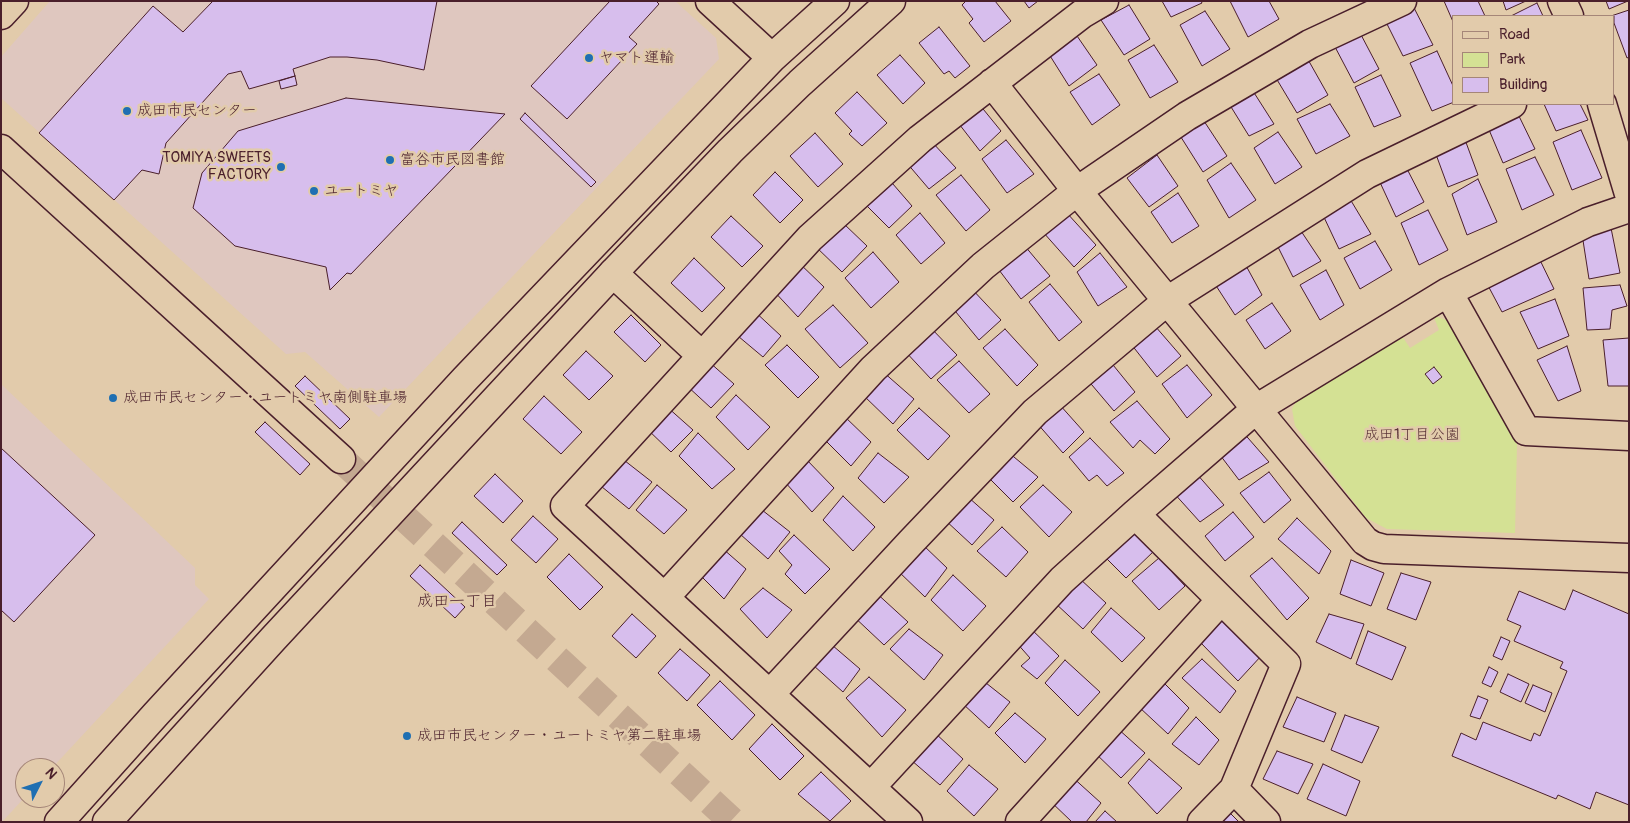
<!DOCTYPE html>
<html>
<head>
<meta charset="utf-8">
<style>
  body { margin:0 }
  #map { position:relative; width:1630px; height:823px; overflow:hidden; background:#e2cbab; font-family:Pangolin,sans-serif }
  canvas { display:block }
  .frame { position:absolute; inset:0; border:2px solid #4a1f2b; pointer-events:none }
  .legend { position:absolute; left:1452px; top:15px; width:162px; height:90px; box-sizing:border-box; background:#e2cbab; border:1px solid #a58678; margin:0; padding:6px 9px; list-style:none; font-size:15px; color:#4a1f2b }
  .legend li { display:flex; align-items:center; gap:10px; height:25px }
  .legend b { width:25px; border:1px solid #a58678 }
  .north { position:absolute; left:15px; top:758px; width:50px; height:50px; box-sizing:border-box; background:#e2cbab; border:1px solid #a58678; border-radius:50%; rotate:49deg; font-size:14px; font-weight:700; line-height:20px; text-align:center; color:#4a1f2b }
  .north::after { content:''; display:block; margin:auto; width:18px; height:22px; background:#1f6fb2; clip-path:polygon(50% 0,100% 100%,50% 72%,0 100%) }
</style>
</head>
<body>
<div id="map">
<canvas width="1630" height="823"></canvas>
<div class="frame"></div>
<ul class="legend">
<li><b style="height:6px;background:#e2cbab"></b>Road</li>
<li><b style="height:14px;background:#d4e194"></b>Park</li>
<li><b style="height:14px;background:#d7beed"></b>Building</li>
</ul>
<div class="north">N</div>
</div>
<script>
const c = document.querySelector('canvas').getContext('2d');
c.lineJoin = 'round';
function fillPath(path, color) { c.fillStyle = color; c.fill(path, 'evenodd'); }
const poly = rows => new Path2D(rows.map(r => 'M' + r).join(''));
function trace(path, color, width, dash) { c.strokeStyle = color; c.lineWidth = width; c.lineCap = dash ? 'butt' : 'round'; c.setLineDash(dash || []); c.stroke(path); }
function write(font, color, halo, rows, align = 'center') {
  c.font = font + ' Pangolin,"Klee One",sans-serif'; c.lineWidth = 5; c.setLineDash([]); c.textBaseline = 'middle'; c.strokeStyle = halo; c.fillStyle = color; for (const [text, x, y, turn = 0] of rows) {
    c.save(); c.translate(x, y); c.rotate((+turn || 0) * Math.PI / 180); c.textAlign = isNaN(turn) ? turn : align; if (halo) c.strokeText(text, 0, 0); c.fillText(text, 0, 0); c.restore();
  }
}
fillPath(poly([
  [50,1,675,1,716,38,719,59,379,417,305,352,286,354,1,98,1,57],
  [1,384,195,568,195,585,209,599,52,768,25,768,25,797,2,822]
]), '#dfc7bf');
fillPath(poly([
  [1433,315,1451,322,1517,444,1515,533,1387,529,1366,518,1295,426,1292,409,1297,400,1400,333,1410,348,1439,330]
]), '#d4e194');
const building = poly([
  [213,1,437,1,424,70,377,60,347,57,330,57,293,69,295,76,249,89,241,71,228,74,166,143,159,174,142,170,114,200,39,133,153,6,183,32,213,1],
  [610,1,656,1,659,4,629,37,637,44,567,119,531,86,610,1],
  [966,1,995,1,1011,21,984,42,969,23,973,19,962,5,966,1],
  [1024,1,1038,1,1029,8,1024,1],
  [1162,1,1201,1,1202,3,1171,17,1162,1],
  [1230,1,1269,1,1279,19,1248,37,1230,1],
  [1444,1,1478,1,1485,16,1454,16,1454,24,1444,1],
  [1503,1,1526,1,1506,10,1503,1],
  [1606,1,1628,1,1609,9,1606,1],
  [1411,2,1433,45,1403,56,1383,16,1411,2],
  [1537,3,1543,16,1511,16,1537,3],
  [1129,5,1150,39,1124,55,1101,20,1129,5],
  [1629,10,1629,57,1627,58,1614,23,1614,16,1611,16,1629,10],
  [1205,11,1230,49,1202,66,1180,25,1205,11],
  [939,27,970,66,955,78,949,71,944,74,919,43,939,27],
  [1359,31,1379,69,1354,83,1334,45,1359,31],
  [1075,33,1097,65,1069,86,1047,51,1075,33],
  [1154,45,1178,82,1150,98,1128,60,1154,45],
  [1437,51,1454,88,1454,102,1432,111,1410,63,1437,51],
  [900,55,925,83,903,104,877,75,900,55],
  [1306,56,1328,95,1297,113,1273,73,1306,56],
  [1099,74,1120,105,1092,125,1070,92,1099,74],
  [1381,75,1401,116,1374,127,1355,87,1381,75],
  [295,76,297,85,281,89,279,81,295,76],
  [1251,88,1274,124,1249,136,1228,102,1251,88],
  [857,92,887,123,862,146,849,134,852,131,835,113,857,92],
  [346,98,505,114,351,274,347,273,330,290,326,267,235,246,193,208,202,173,238,131,346,98],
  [979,104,1001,131,980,151,956,120,979,104],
  [1330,104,1350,136,1316,154,1297,119,1330,104],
  [1544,104,1580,104,1588,120,1556,131,1544,104],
  [1517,112,1535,149,1503,163,1487,125,1517,112],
  [525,113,596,182,591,187,520,119,525,113],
  [1202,118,1227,156,1203,172,1179,134,1202,118],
  [1581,130,1602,178,1572,190,1553,142,1581,130],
  [1278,132,1302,167,1275,184,1254,148,1278,132],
  [815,133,843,164,818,187,790,156,815,133],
  [1464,137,1478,175,1448,187,1434,149,1464,137],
  [1006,140,1034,174,1007,193,982,159,1006,140],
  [932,142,956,168,929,189,906,162,932,142],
  [1157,155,1178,186,1149,207,1127,178,1157,155],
  [1535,157,1554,195,1522,210,1506,169,1535,157],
  [1231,163,1256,200,1229,218,1207,180,1231,163],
  [1405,165,1424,202,1396,217,1378,178,1405,165],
  [775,172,803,200,780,223,753,195,775,172],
  [961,175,990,210,966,231,936,195,961,175],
  [886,176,912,206,889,228,861,200,886,176],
  [1478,179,1497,222,1467,235,1452,194,1478,179],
  [1178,193,1199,226,1172,243,1151,212,1178,193],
  [1350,199,1371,234,1339,249,1322,213,1350,199],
  [1428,210,1448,250,1419,265,1401,223,1428,210],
  [1066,212,1096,245,1074,267,1043,232,1066,212],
  [920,213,945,243,921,264,896,235,920,213],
  [731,216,763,246,742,267,711,237,731,216],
  [843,223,867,246,842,272,814,245,843,223],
  [1299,228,1321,261,1293,277,1275,241,1299,228],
  [1611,228,1620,273,1589,279,1582,234,1611,228],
  [1375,241,1392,270,1360,289,1344,258,1375,241],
  [1024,245,1050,276,1021,299,996,266,1024,245],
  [873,252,899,282,871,308,845,278,873,252],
  [1100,253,1127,287,1098,306,1077,272,1100,253],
  [1538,256,1554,289,1502,312,1484,278,1538,256],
  [694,258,725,288,702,312,671,283,694,258],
  [796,260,824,287,798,317,771,288,796,260],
  [1244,262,1262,295,1235,315,1213,281,1244,262],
  [1326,270,1344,305,1320,320,1300,285,1326,270],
  [1050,284,1082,322,1059,341,1029,302,1050,284],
  [1620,285,1627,306,1612,310,1610,329,1587,330,1583,288,1620,285],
  [970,287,1001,320,979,340,951,306,970,287],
  [1555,299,1569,336,1538,349,1520,312,1555,299],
  [1272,303,1291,331,1265,349,1246,320,1272,303],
  [833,305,868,343,840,368,805,329,833,305],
  [752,309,781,336,763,357,732,331,752,309],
  [631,315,661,345,645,362,614,332,631,315],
  [928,325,957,355,931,379,903,349,928,325],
  [1155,326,1181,356,1157,377,1131,344,1155,326],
  [1005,329,1038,365,1017,386,983,348,1005,329],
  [1629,338,1629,386,1608,386,1603,340,1629,338],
  [787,345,819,377,798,398,765,365,787,345],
  [1567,346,1581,391,1558,401,1537,360,1567,346],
  [586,351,613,376,589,400,563,375,586,351],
  [1109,360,1135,392,1114,411,1086,378,1109,360],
  [708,361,734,384,711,408,686,385,708,361],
  [959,361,990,394,969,413,937,380,959,361],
  [1187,365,1212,395,1187,418,1162,384,1187,365],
  [1434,367,1442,377,1433,384,1425,374,1434,367],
  [882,371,914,399,893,424,862,394,882,371],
  [305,376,350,419,340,429,295,386,305,376],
  [736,395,770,427,748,450,716,417,736,395],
  [544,396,582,432,561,454,523,419,544,396],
  [1137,401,1170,439,1155,454,1140,440,1133,448,1110,422,1137,401],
  [1059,404,1084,432,1063,453,1036,422,1059,404],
  [666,406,693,430,671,452,645,427,666,406],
  [919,408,950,436,928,460,897,430,919,408],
  [843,415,871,442,851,466,821,436,843,415],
  [265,422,310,464,300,475,255,432,265,422],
  [1241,430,1269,462,1239,480,1217,451,1241,430],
  [698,433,735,469,712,489,679,456,698,433],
  [1090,438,1124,473,1107,486,1097,475,1089,481,1069,457,1090,438],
  [1,448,95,535,14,622,1,610,1,448],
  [1008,452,1038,477,1013,502,986,475,1008,452],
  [878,453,909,477,884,503,858,478,878,453],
  [620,457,652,482,629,509,596,482,620,457],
  [804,457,834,488,812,512,784,481,804,457],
  [1269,472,1291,500,1264,523,1240,493,1269,472],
  [1196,473,1224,505,1200,522,1172,491,1196,473],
  [495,474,523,501,503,523,474,496,495,474],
  [657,485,687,510,664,534,636,510,657,485],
  [1043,485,1072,512,1049,537,1020,507,1043,485],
  [843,496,875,527,853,551,823,520,843,496],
  [968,497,994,520,972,545,944,519,968,497],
  [762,510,790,532,768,559,740,534,762,510],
  [1233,512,1254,537,1225,561,1205,536,1233,512],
  [533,516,558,539,536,563,511,540,533,516],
  [1297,518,1331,551,1319,574,1278,539,1297,518],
  [462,522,507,565,497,575,452,533,462,522],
  [1002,527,1028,552,1006,577,977,551,1002,527],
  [1131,530,1155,550,1126,578,1104,556,1131,530],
  [794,535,830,569,805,594,785,574,792,565,779,551,794,535],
  [922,544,947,568,925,597,896,569,922,544],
  [722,548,746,569,724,599,699,574,722,548],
  [569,554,603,587,580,610,547,577,569,554],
  [1159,558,1185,586,1159,610,1132,581,1159,558],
  [1272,558,1309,598,1287,620,1250,576,1272,558],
  [1351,560,1384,573,1371,606,1340,594,1351,560],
  [420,565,465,607,455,618,410,576,420,565],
  [1401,573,1431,582,1416,620,1387,609,1401,573],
  [953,575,986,606,963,631,931,600,953,575],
  [1079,578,1106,603,1083,629,1054,602,1079,578],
  [763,588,792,610,767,638,740,609,763,588],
  [873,590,908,622,884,645,851,614,873,590],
  [1573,590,1629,614,1629,805,1596,792,1590,809,1558,795,1556,799,1452,756,1461,733,1476,740,1483,722,1531,741,1534,733,1540,736,1567,671,1560,668,1563,662,1514,641,1521,626,1507,620,1519,591,1565,610,1573,590],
  [1111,608,1145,638,1122,662,1091,632,1111,608],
  [632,614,656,636,636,658,612,636,632,614],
  [1329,614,1364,624,1351,659,1316,642,1329,614],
  [1222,619,1262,655,1238,681,1201,643,1222,619],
  [1028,626,1059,656,1037,679,1021,666,1030,658,1015,641,1028,626],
  [909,629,943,655,924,680,890,649,909,629],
  [1368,631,1406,647,1392,680,1356,664,1368,631],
  [1501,637,1510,641,1502,660,1493,656,1501,637],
  [832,645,860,669,843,692,813,665,832,645],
  [680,649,710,675,687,701,658,673,680,649],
  [1202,659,1236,691,1220,713,1182,678,1202,659],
  [1065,660,1100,692,1078,716,1045,683,1065,660],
  [1489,667,1498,672,1491,687,1482,683,1489,667],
  [1508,674,1529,684,1521,702,1500,692,1508,674],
  [869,677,906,710,882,737,846,698,869,677],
  [981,679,1010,702,989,728,962,703,981,679],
  [720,681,755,715,732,740,697,705,720,681],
  [1163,682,1189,708,1168,734,1139,707,1163,682],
  [1533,685,1552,693,1545,712,1525,703,1533,685],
  [1478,696,1488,700,1480,719,1470,716,1478,696],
  [1297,697,1336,713,1324,742,1283,727,1297,697],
  [1015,713,1046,739,1025,763,995,733,1015,713],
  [1345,715,1379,727,1362,763,1331,750,1345,715],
  [1196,717,1219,740,1199,765,1172,744,1196,717],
  [772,724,804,756,780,780,749,749,772,724],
  [1117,728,1145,753,1121,778,1092,750,1117,728],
  [934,732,963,759,940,785,911,760,934,732],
  [1277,751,1313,764,1298,794,1263,779,1277,751],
  [1149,759,1182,788,1157,814,1128,783,1149,759],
  [1323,764,1360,781,1346,816,1307,799,1323,764],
  [969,765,998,789,974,816,947,791,969,765],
  [821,772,851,801,830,821,798,794,821,772],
  [1070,775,1101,803,1086,822,1072,822,1048,799,1070,775],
  [1105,811,1117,822,1095,822,1105,811],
  [1229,812,1239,822,1219,822,1229,812]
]);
fillPath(building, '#d7beed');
trace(building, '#4a1f2b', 1);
trace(poly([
  [341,459,733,822]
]), '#c4a991', 28, [28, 14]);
const minor = poly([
  [1562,1,1569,16],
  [992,83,1077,191,1365,541,1373,546,1384,549,1629,558],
  [1602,104,1629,194],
  [613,273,701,355],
  [1448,292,1588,222,1629,208],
  [1135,514,1286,664,1234,789,1266,822],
  [665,597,873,369,983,266,1077,191,1187,116,1310,44,1402,1],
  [770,694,911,542,1035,412,1167,301,1367,174,1512,104],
  [871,787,1062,580,1135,514,1256,409,1448,292,1526,431,1629,436],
  [908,822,565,506,810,238,920,139,1082,14,1104,1],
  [1020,822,1221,600],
  [1202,822,1234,789]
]);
const tertiary = poly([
  [710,1,772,58],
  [1,15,14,1],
  [1,149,341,459],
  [59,822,156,714,465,379,772,58,835,1],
  [107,822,273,639,613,273,730,151,800,83,891,1]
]);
trace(minor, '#4a1f2b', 31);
trace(tertiary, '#4a1f2b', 31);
trace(minor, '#e2cbab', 28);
trace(tertiary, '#e2cbab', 28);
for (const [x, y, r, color] of [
  [589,58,5,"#1f6fb2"],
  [127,111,5,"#1f6fb2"],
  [390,160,5,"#1f6fb2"],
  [281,167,5,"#1f6fb2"],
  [314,191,5,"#1f6fb2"],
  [113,398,5,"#1f6fb2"],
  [407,736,5,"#1f6fb2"]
]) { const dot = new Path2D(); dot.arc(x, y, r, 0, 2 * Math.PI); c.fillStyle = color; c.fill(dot); trace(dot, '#e2cbab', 2); }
write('15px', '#4a1f2b', '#e2cbab', [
  ["ヤマト運輸",599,58],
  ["成田市民センター",137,111],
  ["TOMIYA SWEETS",271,158,"right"],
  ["FACTORY",271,175,"right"],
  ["富谷市民図書館",400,160],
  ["ユートミヤ",324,191],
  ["成田市民センター・ユートミヤ南側駐車場",123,398],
  ["成田市民センター・ユートミヤ第二駐車場",417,736]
], 'left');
write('15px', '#583236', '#e2cbab', [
  ["成田1丁目公園",1412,435]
]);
write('16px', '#4a1f2b', '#e2cbab', [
  ["成田一丁目",457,602]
]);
</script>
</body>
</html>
